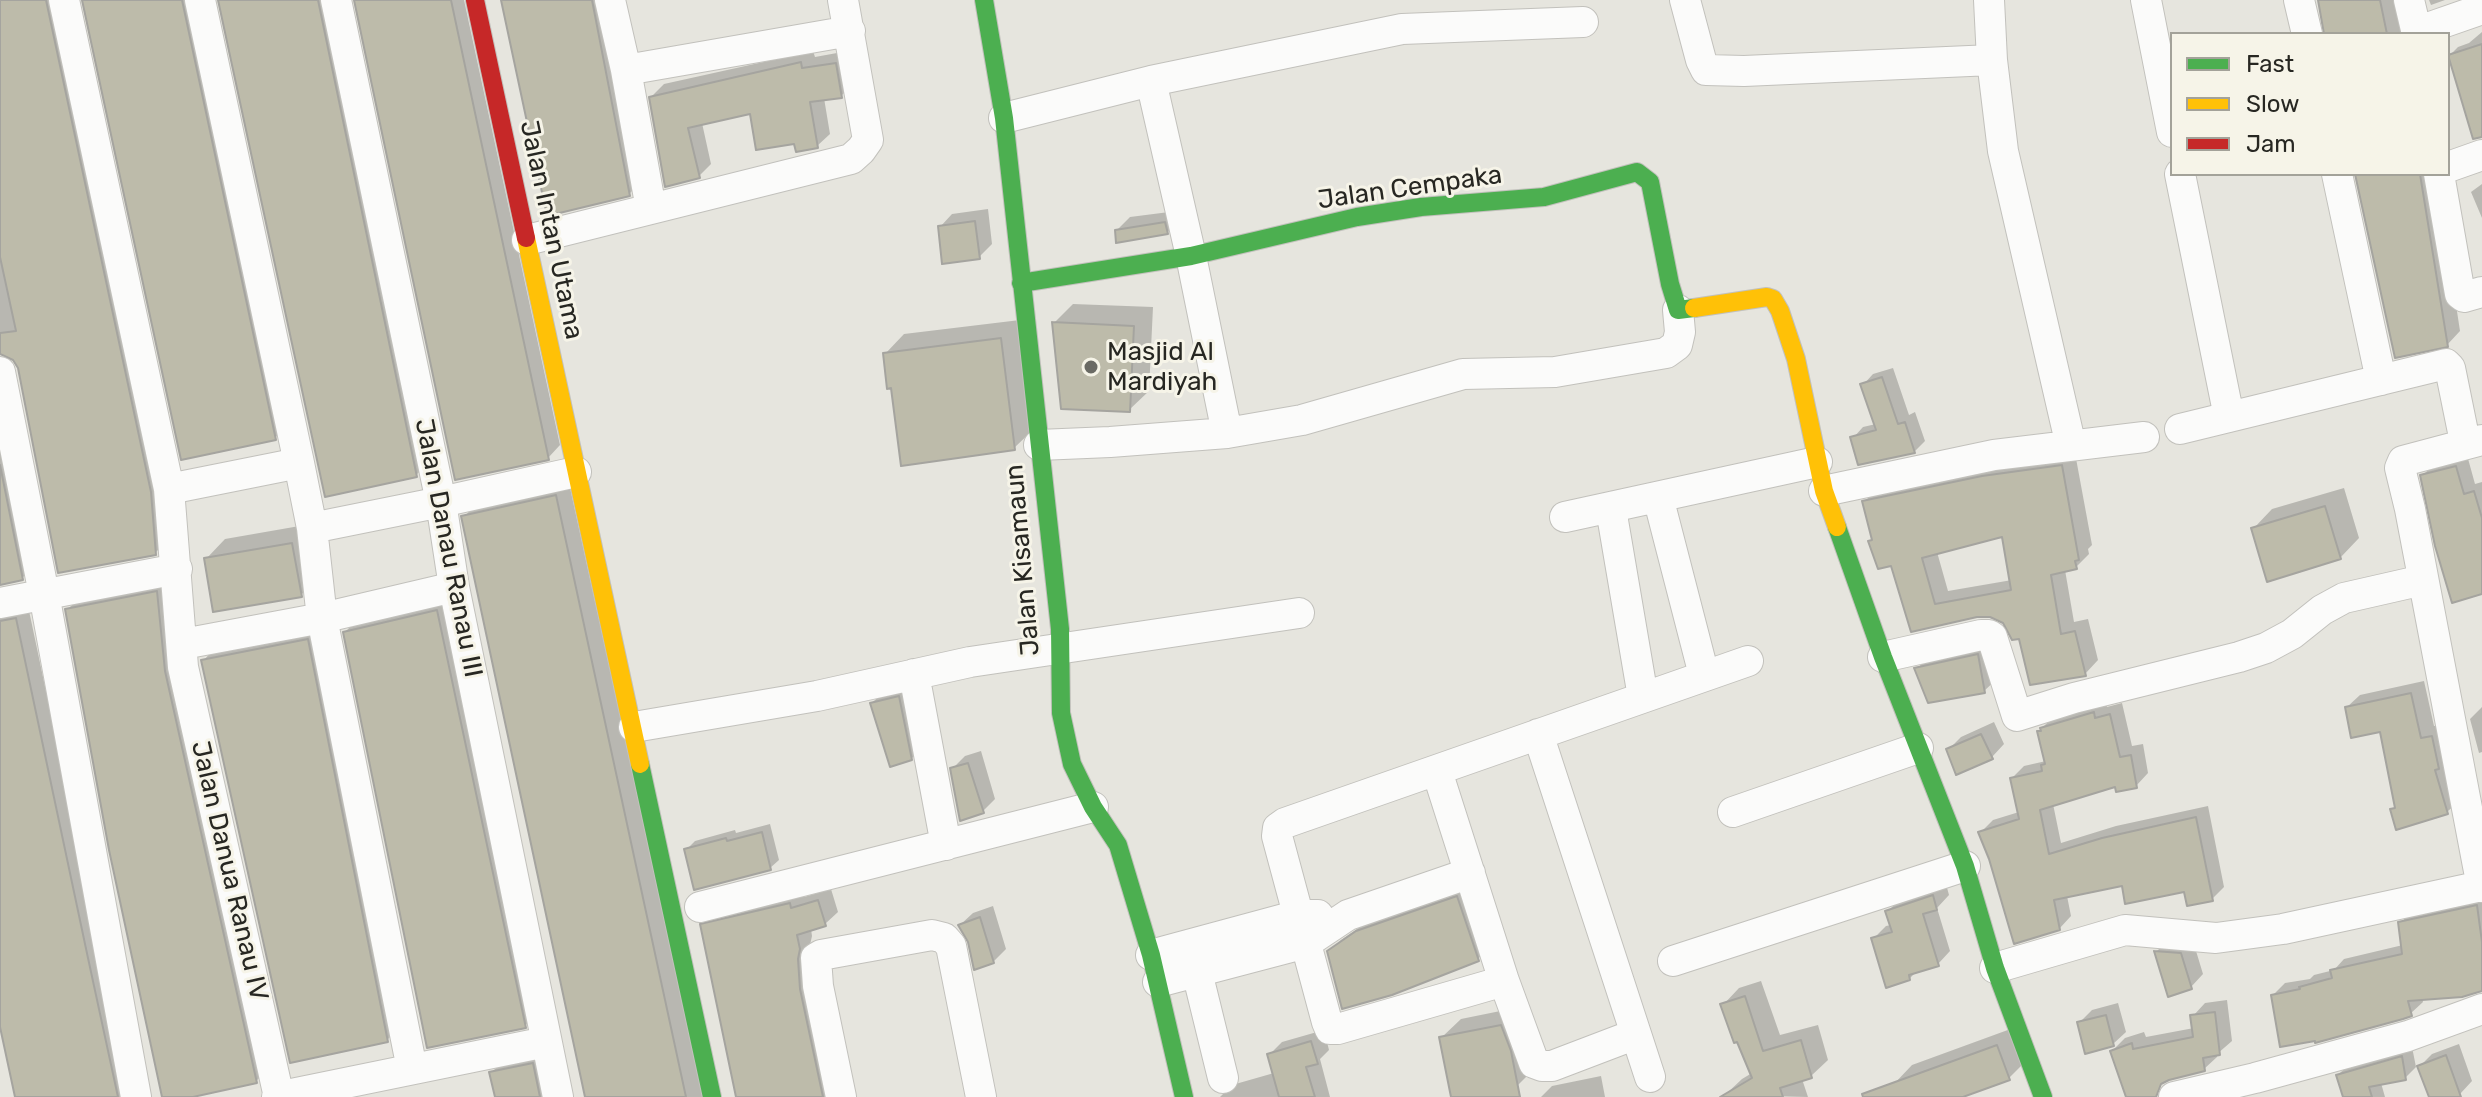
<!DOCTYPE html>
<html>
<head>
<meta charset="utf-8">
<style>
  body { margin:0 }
  #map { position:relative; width:2482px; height:1097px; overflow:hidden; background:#e6e5de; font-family:Rubik,sans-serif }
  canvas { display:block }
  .legend { position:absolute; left:2170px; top:32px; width:280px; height:144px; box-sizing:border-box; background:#f6f4e8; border:2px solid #a3a299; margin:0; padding:10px 14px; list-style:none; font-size:24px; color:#272722 }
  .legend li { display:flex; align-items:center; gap:16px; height:40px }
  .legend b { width:40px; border:2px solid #a3a299 }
</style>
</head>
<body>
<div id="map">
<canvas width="2482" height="1097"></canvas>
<ul class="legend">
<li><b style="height:10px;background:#4caf50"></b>Fast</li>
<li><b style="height:10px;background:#ffc107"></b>Slow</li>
<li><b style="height:10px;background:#c62828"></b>Jam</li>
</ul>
</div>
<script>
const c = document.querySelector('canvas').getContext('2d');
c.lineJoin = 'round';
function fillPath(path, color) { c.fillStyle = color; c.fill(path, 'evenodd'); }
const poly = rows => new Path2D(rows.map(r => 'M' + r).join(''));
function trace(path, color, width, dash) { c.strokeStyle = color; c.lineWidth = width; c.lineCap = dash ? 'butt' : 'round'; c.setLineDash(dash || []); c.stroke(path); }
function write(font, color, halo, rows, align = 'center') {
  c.font = font + ' Rubik,sans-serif'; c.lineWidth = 6; c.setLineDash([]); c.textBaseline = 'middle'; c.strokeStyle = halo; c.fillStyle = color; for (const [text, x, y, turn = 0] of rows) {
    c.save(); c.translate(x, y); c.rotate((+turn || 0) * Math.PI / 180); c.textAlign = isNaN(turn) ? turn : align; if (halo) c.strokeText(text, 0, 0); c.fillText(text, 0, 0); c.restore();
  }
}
fillPath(poly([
  [0,0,60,0,168,540,155,553,16,359,0,353],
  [84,0,196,0,287,425,275,438],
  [220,0,332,0,429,463,416,475],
  [356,0,464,0,560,445,548,458],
  [503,0,607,0,642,181,629,194],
  [2320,0,2396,0,2403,34,2326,34],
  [2429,0,2445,0,2431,5],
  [2482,32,2482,134,2449,56,2458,47,2469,43],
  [813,51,815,57,848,51,854,83,841,96,824,98,830,134,817,146,796,142,752,111,702,123,711,164,699,176,651,97,664,84],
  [2357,174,2436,174,2460,331,2447,345],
  [2482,184,2482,218,2471,192],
  [988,209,992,244,979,257,940,227,952,214],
  [1177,211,1179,220,1167,233,1117,230,1130,217],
  [1073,304,1153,307,1149,391,1129,410,1054,323],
  [1020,320,1034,429,1014,448,892,386,885,354,904,334],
  [1893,368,1909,415,1915,412,1925,441,1914,452,1853,438,1863,427,1876,424,1863,385,1873,374],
  [0,391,35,566,22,578,0,584],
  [2075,453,2092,545,2088,549,2089,554,2076,567,2065,570,2074,622,2088,619,2098,660,2085,674,2021,636,2004,621,1989,615,1977,615,1912,630,1893,563,1871,541,1874,538,1864,502,1877,489],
  [2004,535,2012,580,1948,591,1937,552],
  [2467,455,2475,484,2482,482,2482,592,2422,476,2434,464],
  [569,483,704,1097,587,1097,464,517,476,504],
  [2344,488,2359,538,2340,558,2253,529,2272,509],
  [311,524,320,576,301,595,206,559,225,539],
  [169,580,269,1069,256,1081,183,1097,164,1097,67,610,80,597],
  [449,598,537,1013,525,1026,345,632,358,619],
  [0,603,28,606,132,1097,17,1097,0,1016],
  [320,627,400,1027,387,1040,203,661,215,648],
  [1991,643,1997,679,1984,691,1917,669,1929,656],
  [2424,681,2434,726,2445,724,2460,800,2447,812,2393,810,2397,806,2381,729,2347,707,2360,695],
  [911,685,924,746,911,759,872,703,885,690],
  [2106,701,2107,707,2122,703,2132,746,2143,744,2148,773,2136,786,2116,785,2053,804,2061,843,2116,826,2208,806,2224,887,2212,899,2186,889,2123,884,2067,896,2071,916,2059,929,1981,832,1993,820,2019,812,2012,778,2024,766,2046,761,2040,732,2042,728,2054,716],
  [2482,707,2482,752,2479,753,2470,719],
  [1994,722,2004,744,1992,757,1948,750,1961,737],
  [981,751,995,799,983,811,952,769,965,756],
  [770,824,779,860,770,868,686,850,695,841,735,830,736,833],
  [1946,884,1949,895,1937,908,1950,951,1938,964,1918,970,1909,979,1873,939,1886,926,1891,925,1888,911,1900,899],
  [1469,886,1489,947,1478,959,1329,952,1341,940,1370,920],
  [831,889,838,912,825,924,811,929,812,936,810,945,841,1097,738,1097,702,925,715,913,803,891,804,897],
  [2482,897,2482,990,2422,998,2423,1002,2410,1014,2273,995,2285,983,2310,979,2314,975,2334,970,2344,959,2403,945,2400,923,2413,911],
  [993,906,1006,949,993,962,970,941,960,925,973,913],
  [2169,939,2193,941,2203,974,2191,987,2157,951],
  [1761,981,1780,1035,1818,1025,1828,1060,1811,1076,1802,1079,1808,1097,1725,1095,1742,1079,1752,1073,1723,1005,1739,988],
  [2227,1000,2232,1041,2217,1054,2217,1057,2204,1069,2112,1051,2125,1038,2144,1032,2146,1037,2194,1028,2193,1016,2205,1003],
  [2118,1003,2126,1032,2113,1044,2079,1023,2092,1010],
  [1520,1007,1536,1067,1517,1086,1453,1097,1441,1038,1461,1019],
  [2016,1027,2028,1059,2009,1078,1957,1097,1897,1097,1893,1085,1912,1065],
  [1324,1030,1329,1050,1320,1059,1330,1097,1220,1097,1232,1085,1274,1073,1269,1055,1282,1042],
  [2459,1044,2472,1081,2460,1094,2452,1097,2431,1097,2420,1066,2432,1054],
  [2412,1047,2416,1067,2405,1078,2381,1083,2385,1097,2345,1097,2338,1075,2348,1065],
  [545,1052,551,1097,497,1097,491,1073,504,1060],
  [1601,1076,1605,1097,1541,1097,1552,1086]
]), '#0003');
const building = poly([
  [0,0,46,0,151,492,156,555,58,573,18,368,13,360,0,354,0,333,16,331,0,257,0,0],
  [82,0,182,0,276,440,181,460,82,0],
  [218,0,318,0,417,477,325,497,218,0],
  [354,0,451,0,549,460,455,480,354,0],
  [501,0,592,0,630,196,547,216,501,0],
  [2318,0,2380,0,2387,34,2324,34,2318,0],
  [2482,44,2482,137,2473,139,2448,55,2482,44],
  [801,62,802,68,836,63,842,98,810,102,818,148,796,152,794,144,756,150,750,114,688,128,700,178,665,187,649,97,801,62],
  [2355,174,2420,174,2448,347,2395,358,2355,174],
  [975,221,980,259,942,264,938,226,975,221],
  [1165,222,1168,234,1116,243,1115,230,1165,222],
  [1052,322,1134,326,1130,412,1061,409,1052,322],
  [1001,338,1015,450,901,466,891,388,887,389,883,353,1001,338],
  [1882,377,1898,424,1905,422,1915,453,1858,465,1850,437,1876,430,1860,384,1882,377],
  [0,465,23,580,0,585,0,465],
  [2062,465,2079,560,2075,561,2077,569,2051,575,2061,634,2075,631,2086,676,2030,685,2019,639,2012,640,2003,623,1990,617,1977,617,1911,632,1891,566,1878,569,1868,541,1872,540,1862,501,1982,476,2062,465],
  [2002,537,2011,590,1935,604,1922,558,2002,537],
  [2456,466,2464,494,2474,491,2482,518,2482,594,2452,603,2435,546,2420,475,2456,466],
  [556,495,686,1097,585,1097,461,516,556,495],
  [2325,506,2341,559,2267,582,2251,528,2325,506],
  [292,543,302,597,213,612,204,558,292,543],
  [157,591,165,671,257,1083,193,1097,162,1097,109,850,65,609,157,591],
  [437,610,526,1028,427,1048,343,632,437,610],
  [16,618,88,958,118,1097,15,1097,0,1027,0,621,16,618],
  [308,639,388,1042,290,1063,201,660,308,639],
  [1978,654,1985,693,1928,703,1914,668,1978,654],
  [2411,693,2421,738,2432,736,2439,769,2435,770,2448,814,2396,830,2390,809,2395,808,2380,732,2351,738,2345,707,2411,693],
  [899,696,912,760,890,767,870,703,899,696],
  [2094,712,2095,718,2110,714,2120,757,2131,755,2137,788,2116,792,2115,787,2040,810,2049,854,2102,838,2196,817,2213,901,2187,906,2184,892,2125,904,2122,886,2054,900,2060,930,2014,944,1989,859,1978,832,2019,819,2010,778,2042,771,2041,765,2045,764,2037,731,2041,731,2040,728,2094,712],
  [1981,734,1993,759,1956,775,1946,749,1981,734],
  [968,763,984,813,960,821,950,768,968,763],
  [762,832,771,870,694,890,684,849,726,838,727,841,762,832],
  [1933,895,1937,910,1923,914,1939,966,1909,975,1910,980,1886,988,1871,938,1892,932,1885,911,1933,895],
  [1457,896,1479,961,1392,995,1342,1009,1327,951,1356,931,1457,896],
  [818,900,826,926,797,935,800,949,798,959,800,989,823,1097,736,1097,700,924,790,903,791,908,818,900],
  [2477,905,2482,942,2482,991,2462,997,2408,1001,2412,1016,2403,1019,2315,1043,2315,1041,2280,1047,2271,995,2300,989,2299,987,2332,978,2330,970,2402,954,2398,922,2477,905],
  [980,917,994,963,974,970,968,942,958,925,980,917],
  [2154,951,2181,953,2192,989,2168,997,2154,951],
  [1745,996,1763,1051,1801,1040,1812,1078,1780,1088,1783,1097,1720,1097,1752,1078,1737,1042,1734,1043,1720,1004,1745,996],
  [2215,1012,2220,1055,2203,1058,2205,1071,2169,1080,2161,1084,2156,1097,2126,1097,2110,1051,2132,1043,2133,1049,2193,1037,2190,1015,2215,1012],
  [2106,1015,2114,1046,2085,1054,2077,1022,2106,1015],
  [1501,1025,1511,1051,1520,1097,1451,1097,1439,1037,1501,1025],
  [1311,1041,1318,1064,1306,1067,1315,1097,1279,1097,1267,1054,1311,1041],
  [1997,1045,2010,1080,1963,1097,1863,1097,1862,1094,1997,1045],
  [2446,1055,2461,1097,2429,1097,2417,1066,2446,1055],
  [2402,1056,2406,1080,2369,1087,2372,1097,2343,1097,2336,1075,2402,1056],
  [533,1063,540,1097,495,1097,489,1072,533,1063]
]);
fillPath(building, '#bdbbaa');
trace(building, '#a5a49f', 2);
const street = poly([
  [64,0,169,489,183,667,279,1097],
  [200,0,299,463,312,528,322,618,412,1069],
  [336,0,441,502,454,587,558,1097],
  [610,0,626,70,651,209],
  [1685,0,1701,60,1706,70,1744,71,1992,60],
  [1989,0,1992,60,2003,151,2071,446],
  [2146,0,2172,132],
  [2299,0,2307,34],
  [2409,0,2417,34],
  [2416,32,2482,9],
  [626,70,850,31],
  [1151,81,1191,256,1227,433],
  [1004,118,1151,81,1402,29,1583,22],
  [2448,167,2482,155],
  [2180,174,2229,417],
  [2337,174,2381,380],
  [2439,174,2460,294,2464,297,2482,292],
  [527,240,851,159,861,150,868,140,843,0],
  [0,372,44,594,136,1097],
  [2180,429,2446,364,2450,368,2465,442],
  [2482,440,2403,461,2400,468,2410,509,2482,887],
  [1039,445,1110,442,1227,433,1302,420,1463,374,1555,372,1666,353,1677,345,1680,332,1678,310],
  [169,489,299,463],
  [1824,491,1994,455,2144,437],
  [1658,497,1704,675],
  [1611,509,1643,697],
  [1565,517,1817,462],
  [312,528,441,502,576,472],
  [0,603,177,569],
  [183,644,322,618,454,587],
  [1883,657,1981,635,1989,635,1992,637,2017,716,2074,698,2239,657,2266,648,2292,634,2322,610,2344,598,2423,580],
  [914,674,946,845],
  [634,727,817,696,970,662,1299,613],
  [1538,734,1650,1077],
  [1437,771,1504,981,1534,1063,1542,1066,1552,1066,1636,1034],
  [1733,812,1918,748],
  [700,907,1093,807],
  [1151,955,1299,915,1318,915],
  [1673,961,1965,866],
  [1995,968,2125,930,2216,938,2283,929,2482,886],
  [1197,972,1223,1078],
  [1504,981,1338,1029,1330,1029,1327,1022,1277,836,1278,828,1285,823,1748,661],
  [1158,982,1306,943,1348,915,1470,873],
  [277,1097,546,1042],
  [841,1097,818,986,816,958,821,955,932,935,944,938,951,946,981,1097],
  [2174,1097,2255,1078,2408,1036,2482,1009]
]);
const fast = poly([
  [984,0,1004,118,1060,629,1061,713,1072,764,1093,807,1118,845,1151,955,1184,1097],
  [1021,283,1191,256,1357,217,1421,207,1544,197,1637,172,1650,182,1670,284,1678,310,1694,308],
  [1837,527,1883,657,1965,866,1995,968,2043,1097],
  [640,764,712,1097]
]);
const slow = poly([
  [526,238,640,764],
  [1694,308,1767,297,1773,299,1780,311,1796,359,1824,491,1837,527]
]);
const jam = poly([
  [475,0,526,238]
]);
trace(street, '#c2c1bc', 32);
trace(fast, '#c2c1bc', 20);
trace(slow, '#c2c1bc', 20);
trace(jam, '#c2c1bc', 20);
trace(street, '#fbfbfa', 30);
trace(fast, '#4caf50', 18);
trace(slow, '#ffc107', 18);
trace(jam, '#c62828', 18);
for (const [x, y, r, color] of [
  [1091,367,8,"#6a6a64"]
]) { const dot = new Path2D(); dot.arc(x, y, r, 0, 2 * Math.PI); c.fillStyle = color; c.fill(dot); trace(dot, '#f6f4e8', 3); }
write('26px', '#272722', '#f6f4e8', [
  ["Jalan Cempaka",1410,188,-8],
  ["Jalan Intan Utama",551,230,78],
  ["Jalan Danau Ranau III",448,548,79],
  ["Jalan Kisamaun",1023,560,-95],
  ["Jalan Danua Ranau IV",229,871,77]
]);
write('26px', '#272722', '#f6f4e8', [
  ["Masjid Al",1107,352],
  ["Mardiyah",1107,382]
], 'left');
</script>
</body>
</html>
